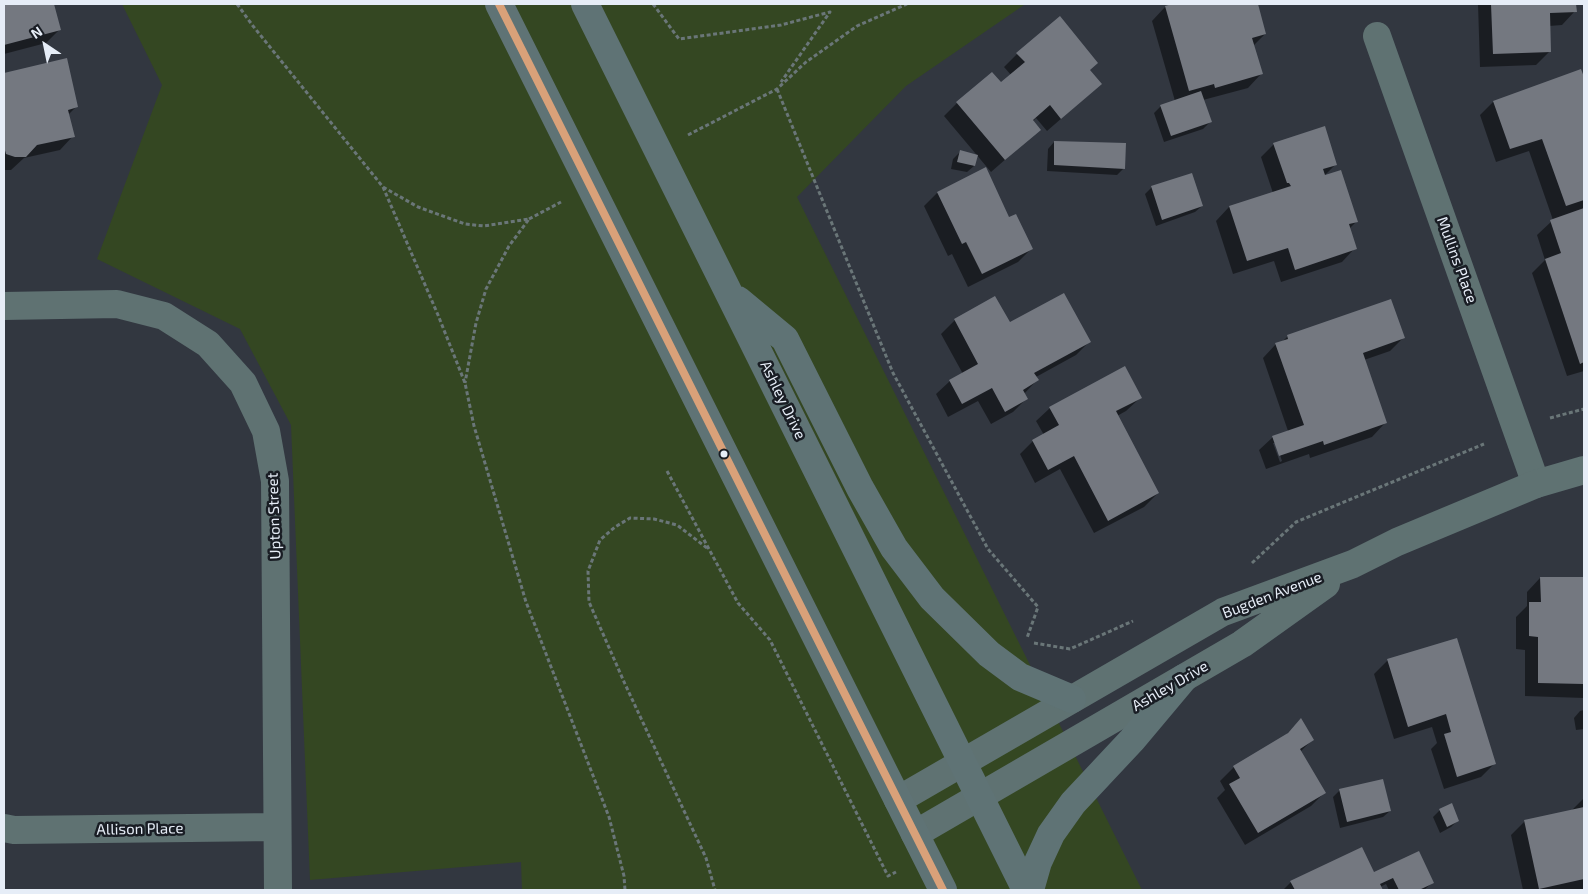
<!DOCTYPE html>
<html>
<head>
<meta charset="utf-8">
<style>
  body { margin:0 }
  #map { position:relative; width:1588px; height:894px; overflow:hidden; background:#323740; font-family:"Exo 2",sans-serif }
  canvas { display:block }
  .frame { position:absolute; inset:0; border:5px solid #e6edf7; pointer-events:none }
  .north { position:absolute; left:20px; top:20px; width:50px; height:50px; -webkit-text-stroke:4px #191d24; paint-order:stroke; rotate:326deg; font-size:14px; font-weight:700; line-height:20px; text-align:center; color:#e6edf7 }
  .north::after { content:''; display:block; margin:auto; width:18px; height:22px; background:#e6edf7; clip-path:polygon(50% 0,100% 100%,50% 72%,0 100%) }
</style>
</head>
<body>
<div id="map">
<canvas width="1588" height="894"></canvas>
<div class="frame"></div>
<div class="north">N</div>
</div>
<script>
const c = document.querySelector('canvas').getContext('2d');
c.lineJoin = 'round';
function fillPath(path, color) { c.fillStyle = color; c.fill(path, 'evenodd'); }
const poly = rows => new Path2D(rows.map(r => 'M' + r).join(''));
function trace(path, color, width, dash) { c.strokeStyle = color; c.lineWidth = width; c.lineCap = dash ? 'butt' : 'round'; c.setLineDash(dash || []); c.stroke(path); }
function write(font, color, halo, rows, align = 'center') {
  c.font = font + ' "Exo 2",sans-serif'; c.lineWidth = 5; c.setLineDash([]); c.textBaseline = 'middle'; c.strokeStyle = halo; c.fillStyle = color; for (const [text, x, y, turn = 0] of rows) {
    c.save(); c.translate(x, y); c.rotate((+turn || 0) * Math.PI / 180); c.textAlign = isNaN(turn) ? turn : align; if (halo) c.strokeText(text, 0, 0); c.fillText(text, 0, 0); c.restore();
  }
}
fillPath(poly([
  [122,4,1028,4,1024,5,906,86,797,197,1142,890,522,890,521,862,310,880,291,425,240,329,97,259,162,85]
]), '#344722');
fillPath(poly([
  [4,4,53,4,60,29,46,43,4,54],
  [1177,4,1256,4,1265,34,1253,46,1261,74,1248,88,1203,100,1210,122,1203,129,1164,142,1154,113,1161,106,1175,101,1152,21,1165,7],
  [1478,4,1575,4,1575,11,1562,25,1549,26,1550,51,1536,65,1480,67],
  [1017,54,1089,70,1101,84,1047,131,1036,118,1032,122,1039,130,991,172,944,116,957,103,1000,84,1011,75,1004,67],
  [66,60,76,107,68,115,73,136,60,150,24,158,11,170,4,170,4,74],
  [1581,71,1584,81,1584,371,1567,376,1532,273,1545,260,1537,235,1553,220,1529,151,1496,162,1480,115,1493,102],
  [1054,142,1124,168,1117,175,1047,171,1048,149],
  [1274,144,1336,164,1323,177,1357,221,1349,229,1355,248,1342,262,1281,282,1274,261,1233,274,1216,221,1229,207,1273,193,1261,157],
  [960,152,974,166,967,172,951,169,953,159],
  [1152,187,1202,206,1195,212,1156,226,1145,194],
  [937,193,1009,219,1031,249,1018,262,968,287,952,254,948,256,924,206],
  [995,298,1009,324,1089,342,1076,355,1036,377,1037,380,1024,394,1026,399,1013,412,991,424,978,401,948,417,936,394,950,381,963,374,941,334,955,320],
  [1288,336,1403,338,1390,351,1364,360,1385,423,1372,437,1310,458,1309,454,1266,469,1259,450,1273,437,1288,431,1263,358,1276,344,1282,342],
  [1273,443,1276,443,1282,461,1280,462],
  [1140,398,1126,411,1117,416,1158,493,1144,507,1094,533,1060,469,1035,483,1020,454,1033,441,1044,435,1036,421,1050,408],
  [1540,578,1584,579,1584,698,1525,696,1525,650,1516,649,1516,617,1527,606,1527,592],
  [1456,639,1494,764,1481,777,1444,789,1431,749,1437,743,1432,727,1394,739,1374,674,1388,660],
  [1584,710,1584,729,1576,730,1574,718,1580,711],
  [1300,720,1312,740,1300,752,1324,793,1311,806,1245,845,1217,798,1225,790,1220,781,1234,767,1284,737],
  [1340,790,1390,811,1383,817,1340,828,1333,797],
  [1584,798,1584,889,1523,890,1511,835,1525,821,1571,811],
  [1440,810,1458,820,1451,827,1440,833,1433,817],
  [1374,873,1432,883,1424,890,1389,890,1386,884,1380,887,1382,890,1283,890,1291,882]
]), '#0007');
fillPath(poly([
  [4,4,54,4,61,30,4,45],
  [1172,4,1258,4,1266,34,1252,38,1263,74,1215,88,1214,84,1189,91,1165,6],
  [1491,4,1576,4,1577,12,1550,13,1551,52,1493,54],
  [1060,16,1098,63,1090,70,1102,84,1061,119,1050,105,1033,120,1041,130,1005,160,956,102,992,72,1001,82,1025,62,1016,53],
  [67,58,78,107,68,110,75,137,37,145,26,157,15,157,6,154,4,147,4,73],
  [1581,69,1584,77,1584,200,1566,206,1542,139,1510,149,1493,101],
  [1201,91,1212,122,1171,136,1160,105],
  [1325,126,1337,165,1323,169,1325,175,1341,170,1358,222,1349,224,1357,249,1295,270,1288,248,1247,261,1229,206,1291,186,1289,183,1287,183,1273,143],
  [1054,141,1126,143,1125,169,1054,165],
  [960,150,978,155,975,166,957,162],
  [986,167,1009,217,1016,214,1033,249,982,274,966,242,962,244,937,192],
  [1192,173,1203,206,1162,220,1151,186],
  [1584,208,1584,362,1580,364,1545,259,1561,253,1550,220],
  [1064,293,1091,342,1034,373,1039,380,1023,390,1028,399,1005,412,992,388,962,404,949,380,978,364,954,319,995,296,1010,322],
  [1391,299,1405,338,1363,353,1387,423,1324,445,1323,441,1279,456,1272,436,1304,425,1275,343,1288,339,1287,335],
  [1125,366,1142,398,1116,411,1159,493,1108,521,1074,456,1048,470,1032,440,1059,425,1049,407],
  [1540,577,1584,577,1584,684,1538,683,1538,637,1529,636,1529,602,1541,602],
  [1457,638,1496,764,1457,777,1444,734,1451,732,1446,714,1408,727,1387,659],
  [1301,718,1314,740,1300,749,1326,793,1258,833,1229,784,1240,778,1233,766,1288,733],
  [1383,779,1391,811,1347,822,1339,789],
  [1452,803,1459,821,1447,827,1439,809],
  [1584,807,1584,879,1539,889,1524,820],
  [1362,847,1374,872,1419,851,1434,883,1419,890,1399,890,1393,878,1380,884,1383,890,1295,890,1290,881]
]), '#747880');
trace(poly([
  [237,4,253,26,383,187,438,315,465,383,474,426,526,602,609,817,624,876,625,890],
  [653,4,679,39,781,25,830,12,781,82],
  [777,89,893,373,988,549,1038,607,1027,638],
  [688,135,777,89,806,62,857,26,907,4],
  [383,187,418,207,465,224,484,226,529,219,509,246,486,289,476,323,465,383],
  [529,219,561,202],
  [1550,418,1584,409],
  [667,471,738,603,770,640,888,876,896,872],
  [707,548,677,525,654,519,630,518,615,527,600,540,588,571,589,602,625,684,706,858,715,890],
  [1252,563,1296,522,1484,444],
  [1034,643,1070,649,1133,621]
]), '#6a7678', 3, [4, 2.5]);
trace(poly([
  [1377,36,1536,484],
  [4,306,117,304,164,316,208,344,243,383,266,431,275,481,278,890],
  [4,828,14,830,277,827]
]), '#5f7272', 28);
trace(poly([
  [898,800,1223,612,1353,564,1397,542,1536,484,1584,470],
  [915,834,1242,644,1326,584]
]), '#5f7272', 28);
trace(poly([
  [499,4,943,890],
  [585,4,1026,890],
  [738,300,785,339,860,488,894,548,932,598,989,654,1020,677,1072,699],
  [1030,890,1038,862,1051,834,1073,803,1132,740,1184,678]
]), '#5f7375', 28);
trace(poly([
  [499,4,943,890]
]), '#d9a179', 8);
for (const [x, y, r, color] of [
  [724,454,4.5,"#e6edf7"]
]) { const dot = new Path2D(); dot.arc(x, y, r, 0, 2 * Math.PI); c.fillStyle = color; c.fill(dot); trace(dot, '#191d24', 2); }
write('15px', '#e6edf7', '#191d24', [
  ["Mullins Place",1457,260,70],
  ["Ashley Drive",783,400,64],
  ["Upton Street",274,516,-92],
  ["Bugden Avenue",1272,595,-21],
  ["Ashley Drive",1170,686,-30],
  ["Allison Place",140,829,-1]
]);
</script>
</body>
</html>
